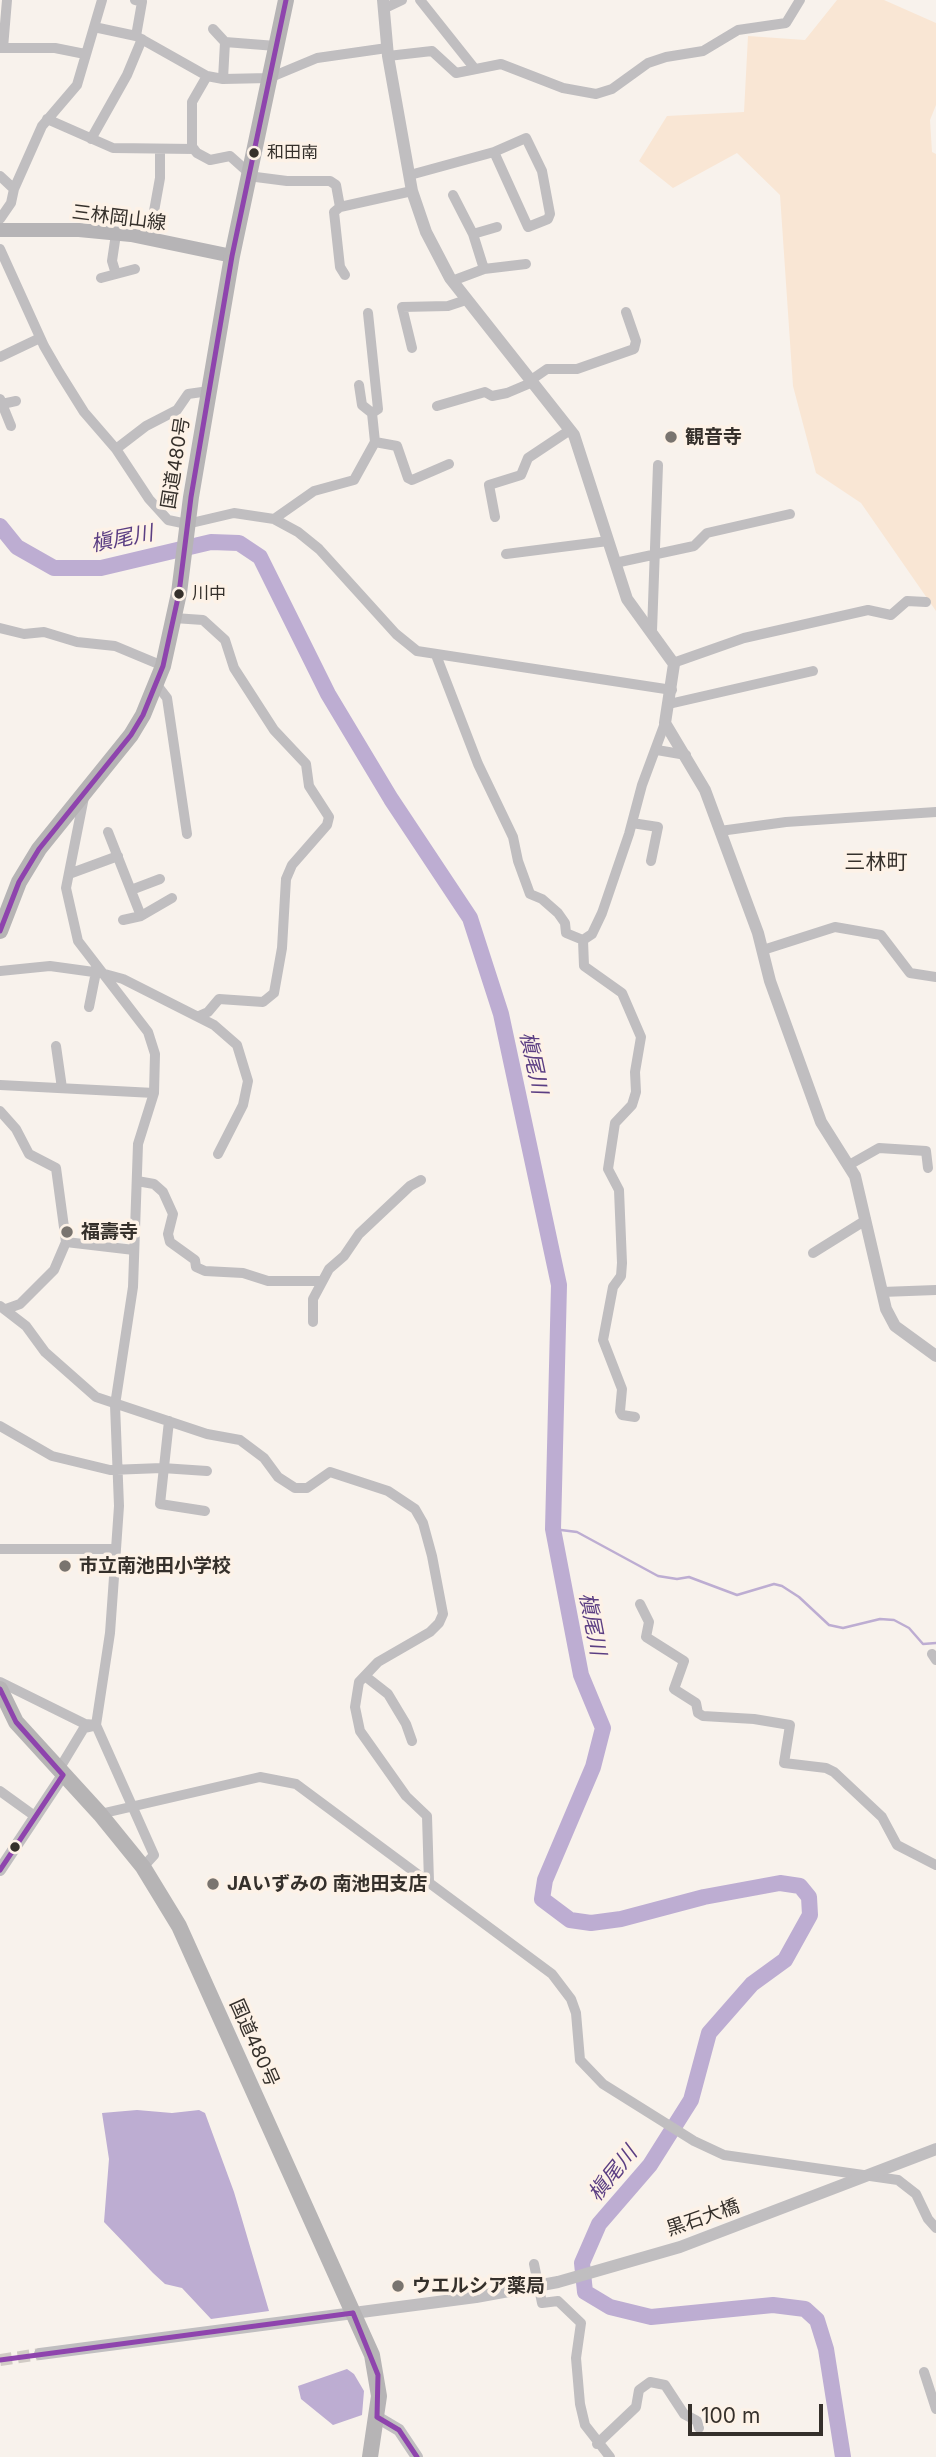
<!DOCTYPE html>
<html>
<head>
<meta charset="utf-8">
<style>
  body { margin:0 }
  #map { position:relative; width:936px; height:2457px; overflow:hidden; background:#f8f2ec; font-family:Inter,sans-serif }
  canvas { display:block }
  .scale { position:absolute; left:688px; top:2404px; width:135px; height:32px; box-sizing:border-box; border:4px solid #35302b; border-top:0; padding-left:9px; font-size:21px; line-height:24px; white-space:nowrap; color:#35302b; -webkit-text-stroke:5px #fdf2e7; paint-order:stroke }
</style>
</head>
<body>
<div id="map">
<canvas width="936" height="2457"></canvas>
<div class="scale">100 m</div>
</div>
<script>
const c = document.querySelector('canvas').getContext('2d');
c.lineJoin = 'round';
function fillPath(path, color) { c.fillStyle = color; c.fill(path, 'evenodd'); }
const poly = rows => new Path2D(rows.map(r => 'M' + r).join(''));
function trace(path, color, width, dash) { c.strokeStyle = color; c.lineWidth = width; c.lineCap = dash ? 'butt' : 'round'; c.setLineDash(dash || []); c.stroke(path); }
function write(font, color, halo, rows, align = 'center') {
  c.font = font + ' Inter,"Noto Sans JP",sans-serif'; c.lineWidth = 7; c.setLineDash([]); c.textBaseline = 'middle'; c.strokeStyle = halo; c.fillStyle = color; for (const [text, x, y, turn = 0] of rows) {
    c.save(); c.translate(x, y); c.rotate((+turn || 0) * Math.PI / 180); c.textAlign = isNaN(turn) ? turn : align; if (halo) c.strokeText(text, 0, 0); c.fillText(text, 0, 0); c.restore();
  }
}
fillPath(poly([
  [837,0,884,0,936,23,936,105,930,120,932,152,936,154,936,611,861,503,816,473,793,386,780,195,737,153,673,188,639,161,667,116,744,112,748,36,805,40]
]), '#f9e6d4');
fillPath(poly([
  [137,2110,172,2113,199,2110,205,2113,234,2192,269,2311,211,2319,182,2288,165,2284,153,2273,104,2222,109,2159,102,2113],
  [347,2369,354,2374,364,2391,362,2415,333,2425,301,2399,298,2386]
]), '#bdadd2');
trace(poly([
  [553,1529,577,1532,658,1576,677,1579,689,1577,737,1595,774,1584,782,1586,799,1597,829,1625,843,1628,880,1619,894,1620,909,1628,923,1644,936,1643]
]), '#bdadd2', 2.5);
trace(poly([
  [0,526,17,547,54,568,101,568,211,542,239,543,260,557,328,694,391,799,470,918,501,1014,559,1285,553,1529,581,1675,603,1728,593,1767,545,1880,542,1899,570,1920,591,1923,621,1919,704,1897,780,1883,800,1886,809,1897,810,1915,785,1960,752,1984,709,2033,691,2100,650,2165,599,2224,582,2263,585,2292,610,2307,651,2317,773,2305,805,2309,817,2320,826,2349,843,2457]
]), '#bdadd2', 16);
trace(poly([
  [0,2360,40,2354]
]), '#d1cbc5', 12, [12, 6]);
trace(poly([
  [135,0,142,2,136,36],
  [420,0,475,69],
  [383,9,402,0],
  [94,27,136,36,207,76,223,79,269,78,317,58,387,48],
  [213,29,225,42,223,79],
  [225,42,276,46],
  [0,48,55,48,85,54],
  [3,48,7,0],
  [388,56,432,51,456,73,501,64,563,88,596,94,612,89,648,63,666,57,703,51,738,30,786,23,800,0],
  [207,76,192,102,192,147,197,153,210,160,230,156,249,173],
  [47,119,113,148,194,149],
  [91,139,127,75,142,39],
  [410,175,494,152,526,138,542,171,550,214,548,219,528,227,494,152],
  [0,176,14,189],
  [248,176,287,181,330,181,336,185,340,207],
  [453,195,473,234,484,269],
  [0,219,11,203,14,189,42,126,77,85,102,0],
  [116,234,112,261,116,274],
  [473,234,497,227],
  [149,239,160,178,160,150],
  [0,249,44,346,59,372,84,412,116,449,149,499,168,520,187,524,234,513,274,519,298,532,319,549,396,634,417,651,672,690],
  [345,275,340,267,334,212,340,207,412,191],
  [101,278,135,269],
  [452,281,484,269,526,264],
  [368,313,378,409,372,413,375,442,397,446,408,478,412,480,449,464],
  [412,348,402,307,448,306,466,300],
  [0,357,40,338],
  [531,380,547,369,577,369,634,349,636,341,626,312],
  [359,385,362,405,372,413],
  [0,399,11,426],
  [2,404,16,401],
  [437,406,485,392,492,396,507,393,533,382],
  [116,449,146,426,177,410,188,394,209,391],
  [495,517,489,485,521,475,528,458,570,430],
  [274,519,314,491,354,480,375,442],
  [506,554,608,541],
  [615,563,694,546,707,533,790,514],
  [174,618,203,620,225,640,234,668,274,730,306,764,309,786,329,817,327,825,292,865,286,879,282,948,274,993,263,1002,219,999,208,1012,199,1016],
  [0,628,24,634,44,632,77,642,115,646,163,666],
  [652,631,658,465],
  [436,655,478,764,513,837,518,861,530,894,542,899,558,913,565,923,566,933,583,940],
  [673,663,744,638,868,610,891,615,907,601,926,602],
  [157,685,167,698,187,834],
  [669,704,813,671],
  [657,750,686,755],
  [84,797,66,888,78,941,148,1032,155,1054,154,1093,138,1144,133,1287,115,1405,119,1506,116,1549,110,1633,96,1725,154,1855,143,1867],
  [632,823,658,827,651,861],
  [720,831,786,822,936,812],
  [108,832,141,916],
  [69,874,118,856],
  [131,890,160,879],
  [123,920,141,916,172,898],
  [583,940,584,966,622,993,641,1037,635,1072,636,1092,632,1105,615,1123,608,1169,619,1190,622,1263,621,1276,613,1287,603,1340,622,1389,620,1411,622,1415,635,1417],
  [583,940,592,934,602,913,629,834,642,785,665,723],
  [763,950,835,927,881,935,910,973,936,977],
  [0,971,50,966,101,973,123,979,214,1025,237,1045,248,1081,243,1105,218,1154],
  [89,1007,96,972],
  [56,1046,62,1088],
  [0,1085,154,1093],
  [0,1111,16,1129,29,1154,56,1168,66,1242,54,1270,20,1304,6,1309],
  [849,1165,879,1148,926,1151,928,1168],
  [137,1181,154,1184,163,1192,173,1214,168,1234,170,1242,195,1260,196,1267,205,1271,243,1273,268,1281,320,1281],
  [66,1242,134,1250],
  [813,1253,866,1220],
  [882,1292,936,1290],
  [0,1306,26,1326,45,1352,96,1397,207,1434,240,1440,264,1458,278,1477,295,1488,307,1488,330,1472,388,1491,415,1509,423,1523,432,1556,443,1614,439,1623,430,1632,378,1662,359,1682,355,1707,360,1731,406,1796,427,1816,429,1882],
  [313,1322,313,1299,329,1269,344,1256,359,1234,410,1186,421,1180],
  [169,1421,160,1504,205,1511],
  [0,1426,52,1456,110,1470,162,1468,207,1471],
  [0,1549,116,1549],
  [640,1604,649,1622,646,1637,684,1661,674,1689,696,1703,698,1713,703,1716,754,1719,790,1725,784,1763,826,1768,834,1772,882,1817,897,1845,936,1865],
  [932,1654,936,1660],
  [365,1676,388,1694,406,1724,412,1741],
  [0,1682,85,1724,96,1725],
  [63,1774,61,1766,84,1728,93,1726],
  [0,1791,36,1817],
  [100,1814,260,1777,296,1784,552,1974,571,1999,576,2013,580,2060,603,2084,694,2141,724,2155,898,2180,916,2194,928,2219,936,2228],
  [534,2264,542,2303,558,2301,581,2323,576,2358,580,2404,585,2425,610,2457],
  [924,2372,936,2409],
  [597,2444,636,2407,639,2390,650,2382,665,2385,684,2414,697,2421,699,2428]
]), '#c0bec0', 10);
trace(poly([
  [383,0,388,56,412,191,426,232,450,278,574,435,627,599,674,664,665,723,705,790,758,933,770,981,821,1122,855,1176,886,1309,895,1326,936,1356],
  [0,1870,63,1775],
  [40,2354,476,2297,558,2282,680,2247,936,2149],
  [377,2417,399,2430,417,2457]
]), '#c0bec0', 12);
trace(poly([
  [0,230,79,230,131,235,232,256]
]), '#b6b4b6', 14);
trace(poly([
  [0,931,19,882,39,849,131,735,143,715,163,666,179,593,191,497,232,256,286,0],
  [0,1689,16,1722,100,1814,143,1867,179,1926,372,2355,379,2396,370,2457]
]), '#b6b4b5', 16);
trace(poly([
  [0,931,19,882,39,849,131,735,143,715,163,666,179,593,191,497,232,256,286,0],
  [0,1689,16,1722,63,1775],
  [0,1870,63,1775],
  [353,2313,378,2375,377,2417],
  [0,2360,353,2313],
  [377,2417,399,2430,417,2457]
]), '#8e44ad', 5);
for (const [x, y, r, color] of [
  [254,153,6,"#35302b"],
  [671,437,7,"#79746f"],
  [179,594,6,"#35302b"],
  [67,1232,7,"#79746f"],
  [65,1566,7,"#79746f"],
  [15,1847,6,"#35302b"],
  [213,1884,7,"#79746f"],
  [398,2286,7,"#79746f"]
]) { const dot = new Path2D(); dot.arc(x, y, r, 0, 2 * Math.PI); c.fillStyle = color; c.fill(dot); trace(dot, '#fdf2e7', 2.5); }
write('17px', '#35302b', '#fdf2e7', [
  ["和田南",267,153],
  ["川中",192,594]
], 'left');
write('19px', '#35302b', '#fdf2e7', [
  ["三林岡山線",119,218,7],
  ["国道480号",176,463,-81],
  ["国道480号",254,2043,66],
  ["黒石大橋",703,2218,-19]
]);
write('bold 19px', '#35302b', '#fdf2e7', [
  ["観音寺",685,437],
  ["福壽寺",81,1232],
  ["市立南池田小学校",79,1566],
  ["JAいずみの 南池田支店",227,1884],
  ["ウエルシア薬局",412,2286]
], 'left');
write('italic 21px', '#5b3e83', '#fdf2e7', [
  ["槇尾川",122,539,-11],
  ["槇尾川",533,1063,78],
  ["槇尾川",592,1624,79],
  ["槇尾川",613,2174,-51]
]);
write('21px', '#35302b', '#fdf2e7', [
  ["三林町",876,863]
]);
</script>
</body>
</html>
